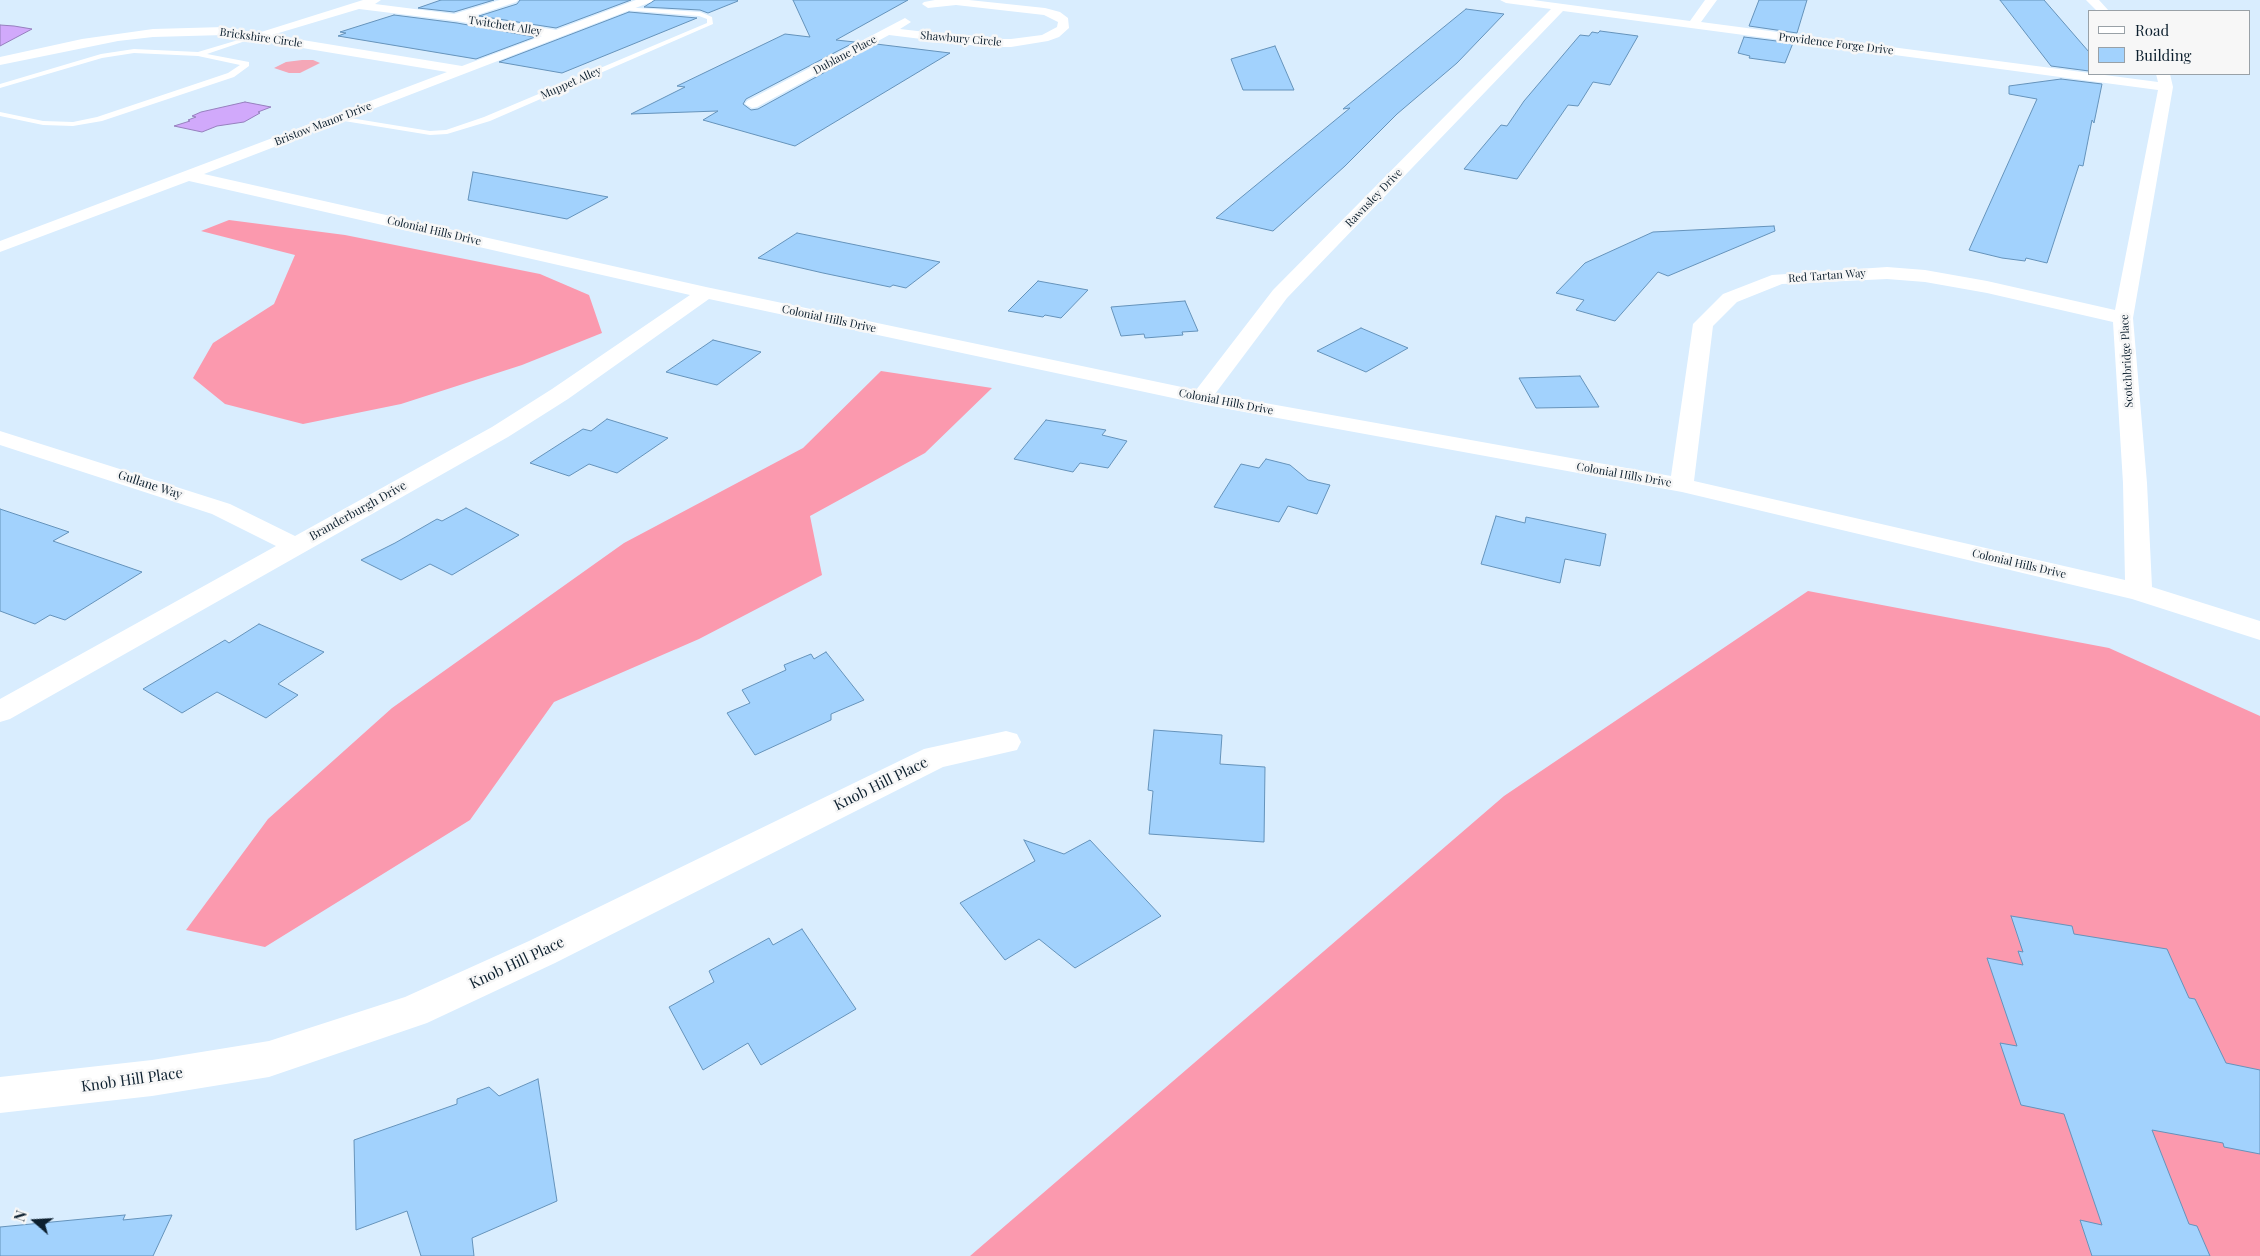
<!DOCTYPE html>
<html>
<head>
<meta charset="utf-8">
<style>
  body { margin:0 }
  #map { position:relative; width:2260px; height:1256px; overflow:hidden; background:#d9edfe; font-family:"Playfair Display",serif }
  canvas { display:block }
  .legend { position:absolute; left:2088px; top:10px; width:162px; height:65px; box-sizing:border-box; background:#f7f7f7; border:1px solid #99a1a7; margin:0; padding:6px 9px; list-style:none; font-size:15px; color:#0c1f2e }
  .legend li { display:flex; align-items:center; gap:10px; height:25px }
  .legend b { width:25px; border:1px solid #99a1a7 }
  .north { position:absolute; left:10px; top:1196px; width:50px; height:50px; -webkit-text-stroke:4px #f7f7f7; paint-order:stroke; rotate:289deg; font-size:14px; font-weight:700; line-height:20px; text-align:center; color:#0c1f2e }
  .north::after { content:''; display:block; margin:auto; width:18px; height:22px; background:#0c1f2e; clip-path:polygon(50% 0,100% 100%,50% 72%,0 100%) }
</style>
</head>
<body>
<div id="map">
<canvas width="2260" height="1256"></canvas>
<ul class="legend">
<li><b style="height:6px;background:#fff"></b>Road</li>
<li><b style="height:14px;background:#a2d2fd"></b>Building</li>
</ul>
<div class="north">N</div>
</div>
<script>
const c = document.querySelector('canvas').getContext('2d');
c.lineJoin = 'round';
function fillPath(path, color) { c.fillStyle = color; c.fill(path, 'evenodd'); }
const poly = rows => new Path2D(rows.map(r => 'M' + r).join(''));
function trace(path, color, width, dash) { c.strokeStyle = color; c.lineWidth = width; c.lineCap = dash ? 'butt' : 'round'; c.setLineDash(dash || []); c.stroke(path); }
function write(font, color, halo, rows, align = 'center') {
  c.font = font + ' "Playfair Display",serif'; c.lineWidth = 5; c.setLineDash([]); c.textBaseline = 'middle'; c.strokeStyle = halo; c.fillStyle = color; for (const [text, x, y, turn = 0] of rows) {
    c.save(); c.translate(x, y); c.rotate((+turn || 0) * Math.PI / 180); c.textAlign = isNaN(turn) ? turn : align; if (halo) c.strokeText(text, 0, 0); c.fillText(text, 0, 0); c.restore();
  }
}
fillPath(poly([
  [302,60,313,60,320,63,300,73,289,73,274,68,286,62]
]), '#f4a7b7');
fillPath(poly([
  [229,220,345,235,540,274,589,295,602,333,522,365,401,404,303,424,225,404,193,378,213,343,274,304,295,255,201,231],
  [881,371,992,388,925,453,810,516,822,575,699,639,554,702,470,820,265,947,186,930,268,819,392,708,624,543,803,448],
  [1808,591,2109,648,2260,716,2260,1256,970,1256,1504,796]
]), '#fb99ae');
const water = poly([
  [0,25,14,26,32,29,0,46,0,25],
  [245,102,271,107,258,112,260,113,244,122,217,126,202,132,174,126,190,121,188,120,196,117,192,116,201,112,245,102]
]);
fillPath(water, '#d1a9fb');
trace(water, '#9680be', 1);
const building = poly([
  [441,0,494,0,454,12,418,8,441,0],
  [520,0,631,0,556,28,479,16,517,4,520,0],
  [655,0,737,0,738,1,708,13,700,10,644,7,655,0],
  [793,0,908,0,836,40,855,42,746,99,743,104,751,110,758,109,876,44,950,53,795,146,703,120,718,111,631,114,685,87,677,86,785,34,810,37,793,0],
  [1759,0,1807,0,1797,33,1749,26,1759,0],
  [2000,0,2044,0,2089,52,2089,71,2051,66,2000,0],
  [1466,9,1504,14,1457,63,1397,114,1345,166,1273,231,1216,218,1350,108,1343,109,1466,9],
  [629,12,697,18,562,73,499,62,629,12],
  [394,15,457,23,535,37,476,59,338,36,346,33,340,32,394,15],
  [1600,31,1638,36,1610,85,1593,82,1578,106,1568,105,1517,179,1464,169,1501,125,1507,126,1524,101,1580,35,1589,36,1592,32,1598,33,1600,31],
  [1744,37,1793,43,1785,63,1749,58,1750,56,1738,53,1744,37],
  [1275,46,1294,90,1243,90,1231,59,1275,46],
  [2061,79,2102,84,2094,123,2092,120,2083,166,2079,165,2047,263,2026,258,2025,261,2002,258,1969,250,2037,99,2009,94,2009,86,2061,79],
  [473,172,608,197,567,219,468,200,473,172],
  [1774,226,1775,231,1668,276,1658,272,1615,321,1576,310,1584,300,1556,293,1585,263,1653,232,1774,226],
  [797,233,940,262,906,288,893,285,890,287,823,273,758,258,797,233],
  [1038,281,1088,290,1061,318,1045,315,1043,317,1008,311,1038,281],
  [1185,301,1198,331,1182,332,1183,335,1145,338,1144,334,1121,336,1111,307,1185,301],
  [1361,328,1408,348,1366,372,1317,351,1361,328],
  [713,340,761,352,717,385,666,372,713,340],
  [1580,376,1599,407,1536,408,1519,378,1580,376],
  [607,419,668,438,617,473,589,464,569,476,530,463,583,429,591,431,607,419],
  [1046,420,1106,430,1102,435,1127,441,1108,468,1080,463,1073,472,1014,459,1046,420],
  [1266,459,1290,465,1308,480,1330,485,1317,514,1288,506,1279,522,1214,507,1241,464,1259,468,1266,459],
  [466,508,519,535,452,575,430,564,401,580,361,560,395,543,437,519,442,521,466,508],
  [0,509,69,532,53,541,142,572,65,620,50,615,35,624,0,611,0,509],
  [1496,516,1525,523,1526,517,1606,534,1600,566,1565,559,1560,583,1481,564,1496,516],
  [259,624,324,652,278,684,298,695,266,718,217,692,182,713,143,689,225,640,229,643,259,624],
  [826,652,864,700,831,714,831,720,755,755,727,713,750,703,742,690,786,670,784,665,811,654,814,659,826,652],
  [1154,730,1222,735,1220,764,1265,767,1264,842,1149,834,1153,791,1148,790,1154,730],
  [1024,840,1064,854,1090,840,1161,916,1075,968,1039,939,1005,960,960,903,1035,861,1024,840],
  [2011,916,2072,926,2074,934,2167,949,2189,998,2195,999,2226,1063,2260,1070,2260,1154,2224,1147,2223,1143,2152,1130,2189,1224,2197,1226,2210,1256,2092,1256,2080,1220,2102,1225,2064,1114,2021,1105,2000,1043,2017,1046,1987,958,2023,965,2018,951,2023,952,2011,916],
  [802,929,856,1009,761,1065,748,1043,703,1070,669,1007,714,982,709,971,769,938,773,945,802,929],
  [538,1079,557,1201,472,1238,474,1256,421,1256,407,1211,356,1230,354,1140,457,1104,457,1099,489,1087,499,1096,538,1079],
  [125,1215,123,1220,172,1215,153,1256,0,1256,0,1227,125,1215]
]);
fillPath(building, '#a2d2fd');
trace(building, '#6593bb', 1);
fillPath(poly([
  [622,7,700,12,712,17,713,24,490,121,447,134,430,135,338,120,334,118,338,116,430,131,446,130,484,117,707,23,707,19,699,16,624,10,622,7],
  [255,35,260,36,207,54,249,62,249,66,234,77,102,121,73,126,43,125,0,116,0,112,43,121,73,122,97,117,228,73,240,65,198,56,134,53,102,58,0,88,0,84,101,54,134,49,198,52,255,35]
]), '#fff');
fillPath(poly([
  [363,0,381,0,375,4,454,14,500,0,518,0,516,2,471,17,556,30,636,0,653,0,651,2,204,174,706,287,1196,390,1273,290,1551,9,1506,3,1500,0,1533,0,1690,21,1705,0,1717,0,1701,22,2158,82,2156,74,2170,74,2173,87,2133,318,2147,483,2152,587,2260,621,2260,640,2132,599,1682,492,1201,404,709,299,568,399,508,437,10,719,0,722,0,699,276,546,212,514,0,445,0,431,230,504,295,536,492,427,552,389,690,295,189,181,0,252,0,241,447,72,224,35,153,37,118,41,0,65,0,57,82,39,153,29,224,27,258,33,363,0],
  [359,9,457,21,542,36,462,66,272,35,359,9],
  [1563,11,2158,90,2115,310,1987,281,1925,270,1887,267,1772,275,1723,294,1693,324,1671,476,1215,394,1287,298,1563,11],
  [1887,279,1925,282,1987,293,2113,322,2123,483,2125,580,1694,481,1713,326,1737,302,1782,284,1887,279],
  [935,0,969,0,1045,8,1060,12,1068,18,1069,28,1059,37,1048,41,1011,47,986,47,889,35,757,107,752,108,745,104,747,101,905,18,911,22,900,29,986,39,1011,39,1042,35,1057,27,1058,22,1044,15,956,5,928,8,922,4,924,2,935,0],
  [2086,0,2099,0,2109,11,2097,11,2086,0],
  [1006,731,1017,734,1021,742,1017,750,943,767,555,963,427,1023,269,1077,152,1096,0,1113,0,1077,152,1060,269,1041,405,997,529,941,924,749,1006,731]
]), '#fff');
write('11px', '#0c1f2e', '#f7f7f7', [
  ["Twitchett Alley",505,26,9],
  ["Brickshire Circle",261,38,8],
  ["Shawbury Circle",961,39,5],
  ["Providence Forge Drive",1836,44,7],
  ["Dublane Place",845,55,-28],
  ["Muppet Alley",571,83,-24],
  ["Bristow Manor Drive",323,124,-21],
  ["Rawnsley Drive",1374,198,-46],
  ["Colonial Hills Drive",434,231,13],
  ["Red Tartan Way",1827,276,-4],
  ["Colonial Hills Drive",829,319,12],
  ["Scotchbridge Place",2127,361,-93],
  ["Colonial Hills Drive",1226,402,11],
  ["Colonial Hills Drive",1624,475,10],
  ["Colonial Hills Drive",2019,564,13]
]);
write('12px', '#0c1f2e', '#f7f7f7', [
  ["Gullane Way",150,485,18],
  ["Branderburgh Drive",358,511,-29]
]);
write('15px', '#0c1f2e', '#f7f7f7', [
  ["Knob Hill Place",881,784,-26],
  ["Knob Hill Place",517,963,-25],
  ["Knob Hill Place",132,1080,-8]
]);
</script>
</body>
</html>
